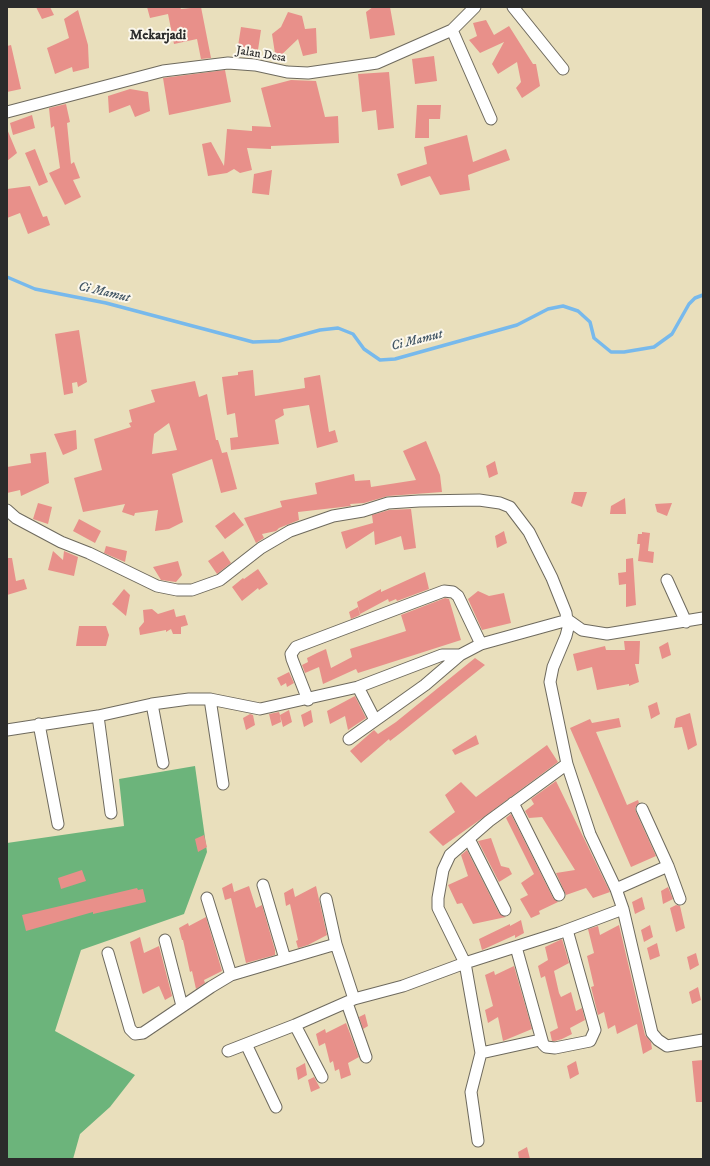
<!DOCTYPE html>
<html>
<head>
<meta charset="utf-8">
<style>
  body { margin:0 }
  #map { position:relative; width:710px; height:1166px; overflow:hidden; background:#e9dfbc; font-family:"IM FELL DW Pica",serif }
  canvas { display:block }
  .frame { position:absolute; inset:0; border:8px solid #2b2b2b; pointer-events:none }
</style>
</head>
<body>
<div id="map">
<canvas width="710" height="1166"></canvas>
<div class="frame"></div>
</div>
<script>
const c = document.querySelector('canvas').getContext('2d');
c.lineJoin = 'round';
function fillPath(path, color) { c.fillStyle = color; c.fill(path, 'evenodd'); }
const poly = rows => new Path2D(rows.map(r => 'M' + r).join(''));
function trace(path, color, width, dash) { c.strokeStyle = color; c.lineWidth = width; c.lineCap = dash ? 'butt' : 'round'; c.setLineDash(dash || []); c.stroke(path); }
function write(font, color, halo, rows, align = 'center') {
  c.font = font + ' "IM FELL DW Pica",serif'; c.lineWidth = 4; c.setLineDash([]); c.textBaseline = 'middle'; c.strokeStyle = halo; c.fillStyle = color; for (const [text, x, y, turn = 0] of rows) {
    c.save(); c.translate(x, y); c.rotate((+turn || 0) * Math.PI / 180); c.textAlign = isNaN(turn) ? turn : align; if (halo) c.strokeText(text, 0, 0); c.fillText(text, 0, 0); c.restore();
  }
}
fillPath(poly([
  [195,766,207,852,184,914,81,950,55,1031,135,1075,110,1107,80,1134,73,1159,7,1159,7,843,124,826,119,779]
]), '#6cb47b');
trace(poly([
  [7,277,35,289,106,303,253,342,279,341,320,330,338,328,353,334,364,349,380,360,395,359,517,325,548,309,563,306,578,311,590,322,594,338,611,352,624,352,654,347,672,334,689,304,695,298,703,295]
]), '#77b9ec', 3.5);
fillPath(poly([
  [36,7,50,7,54,15,42,19],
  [147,7,180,7,181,9,201,7,211,58,201,59,197,39,174,44,168,14,150,18],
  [373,7,390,7,395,35,370,39,366,12],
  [78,10,88,45,89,68,73,72,72,67,55,74,47,48,69,38,64,19],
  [288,12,302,16,305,29,316,28,317,53,303,56,298,39,276,60,272,34,281,27],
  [486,20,494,35,509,26,533,64,536,64,540,86,522,98,516,88,521,82,517,62,498,74,492,64,504,42,480,53,469,40,477,36,473,23],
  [241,27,261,30,258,50,238,46],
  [11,45,21,89,7,92,7,46],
  [434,56,437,81,415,84,412,59],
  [225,70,231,102,169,115,163,78],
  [389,72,394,128,378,130,376,110,362,112,358,74],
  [291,80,316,81,325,117,338,116,339,143,271,146,271,149,247,148,252,170,240,173,234,169,227,173,208,176,202,144,211,142,224,166,227,129,252,131,252,126,271,127,261,88],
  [130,89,148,92,150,111,135,117,130,105,109,113,108,96],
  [66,104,70,122,67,123,71,164,74,162,80,178,73,180,81,197,65,205,49,173,60,168,54,126,51,128,49,108],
  [417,105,441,105,440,119,429,119,429,138,415,138],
  [32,115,35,128,13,135,10,123],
  [7,129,17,153,7,161],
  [467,135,473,162,506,149,510,160,468,175,470,190,440,195,430,176,401,186,397,174,427,164,424,147],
  [35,149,48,182,39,186,25,153],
  [272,170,269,195,252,193,254,174],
  [30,186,43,217,47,216,50,225,28,234,20,213,7,218,7,189],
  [79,330,87,382,78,387,77,382,72,383,73,393,64,395,55,334],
  [253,370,255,396,305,388,304,378,320,375,329,432,335,430,338,442,317,448,309,405,283,409,284,415,275,420,279,444,231,450,230,438,238,437,235,413,227,415,222,377,238,375,238,372],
  [195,381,199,397,207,394,216,440,218,440,222,453,227,452,237,489,221,493,212,459,172,474,183,522,169,529,155,531,158,510,135,513,134,516,122,512,125,504,83,512,74,478,102,470,94,439,131,427,129,423,132,422,129,410,155,402,151,390],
  [169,423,177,450,152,454,154,434],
  [76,430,77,449,63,455,54,434],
  [426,441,440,475,442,492,388,496,364,503,350,504,351,506,298,512,299,520,279,528,276,531,262,534,264,538,256,543,244,518,282,507,280,501,317,494,315,483,354,474,355,481,370,480,371,487,416,480,403,451],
  [46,452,49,483,21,496,20,490,7,493,7,467,31,463,30,454],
  [495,461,498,474,489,478,486,466],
  [574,492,587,492,582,507,571,503],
  [625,498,626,514,610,514,611,506],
  [38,503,52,507,48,524,33,519],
  [672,503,667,516,657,512,655,504],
  [411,509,416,548,404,550,401,536,375,545,374,531,346,549,341,532,373,523,372,515,389,510],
  [234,512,244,525,225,539,215,526],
  [79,519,101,531,95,543,73,531],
  [504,531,507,543,497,548,495,536],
  [642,532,650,533,648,551,654,552,653,563,638,561,640,544,637,544,638,534,642,534],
  [106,546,127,551,125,562,104,553],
  [53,551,63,560,64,551,78,557,74,576,48,570],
  [223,551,231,563,217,574,208,561],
  [7,558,12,558,16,581,24,579,27,589,7,595],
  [633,558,636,605,626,607,626,584,619,585,618,573,626,572,626,559],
  [178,561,182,575,176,582,161,580,153,567],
  [258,569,268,584,259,590,258,588,242,601,232,587,243,578,244,579],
  [425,572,429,589,397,601,396,599,389,602,388,599,360,614,357,602,381,589,381,592],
  [124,589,130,595,126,616,112,604],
  [478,591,489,596,504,593,511,623,482,630,468,599],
  [445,598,449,599,461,640,358,673,356,669,323,684,319,667,305,673,302,665,308,662,307,658,317,653,326,649,331,668,352,657,350,649,406,631,401,615],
  [358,607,360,615,351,619,349,612],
  [152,609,158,614,174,609,176,617,185,615,188,625,181,627,181,634,173,634,171,629,166,632,166,630,140,635,139,628,144,622,143,610],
  [79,626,106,626,109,635,106,646,76,646],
  [624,641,640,641,639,664,635,664,639,682,629,686,629,684,597,690,592,667,577,671,573,654,605,646,606,650,625,650],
  [668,642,671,655,662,659,659,647],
  [475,658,485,665,403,731,390,741,389,739,361,763,350,751,374,730,378,734,396,722],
  [289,672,294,683,287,687,286,683,281,686,277,678],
  [355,696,366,718,348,730,345,716,330,724,327,711],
  [657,702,660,714,651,719,648,706],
  [289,710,292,722,283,727,280,715,281,722,272,726,269,714,279,712,280,715],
  [311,710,313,722,304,727,301,715],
  [690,713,697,745,688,750,682,727,674,728,676,718],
  [250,714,253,715,255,725,246,730,243,718],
  [619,718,621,727,596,732,627,805,638,800,639,803,635,808,636,812,656,856,631,867,570,728,590,719,592,723],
  [476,735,479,744,455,755,452,750],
  [547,745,558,762,481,819,443,846,429,832,455,812,445,795,461,782,476,797],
  [556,781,610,892,593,898,586,888,566,895,556,873,575,870,542,817,529,818,525,811,534,804,531,799],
  [511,814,553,898,558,902,539,911,540,914,531,918,520,899,528,895,521,883,534,874,506,818],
  [204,835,207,847,198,852,195,839],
  [491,838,501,866,509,868,512,874,499,882,478,841],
  [467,850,499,913,506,917,473,924,462,903,457,904,448,885,468,876,461,855],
  [82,870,86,881,61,889,58,878],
  [232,883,234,892,249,886,256,908,262,905,275,950,275,955,246,963,231,898,225,900,222,888],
  [316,886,327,935,308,945,298,948,296,941,298,940,290,904,286,906,284,893,293,888,295,897],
  [668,887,673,899,663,904,661,891],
  [137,888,138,890,143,889,146,902,93,914,93,912,26,931,22,915],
  [642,897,645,909,635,914,632,902],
  [676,905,680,906,685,928,676,932,670,908],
  [206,917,222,971,204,980,205,983,196,989,192,971,190,972,183,940,182,940,179,928,188,923,189,926],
  [521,920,524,933,515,938,515,935,482,950,479,939,510,924,510,926],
  [619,925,645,1035,651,1042,652,1049,643,1054,637,1024,617,1034,615,1025,608,1029,604,1012,598,1015,591,987,594,986,587,956,594,953,588,929,598,926,600,935],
  [650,925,653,937,644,942,641,930],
  [140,937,144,953,159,946,172,996,165,1000,159,986,143,994,142,992,130,942],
  [562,939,569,963,554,971,559,993,561,997,571,992,576,1011,582,1008,585,1020,570,1028,572,1034,562,1039,555,1041,552,1041,550,1032,558,1028,545,976,541,978,538,966,548,960,545,947],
  [657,943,660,956,650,960,647,948],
  [696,953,699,965,690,970,687,957],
  [514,966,532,1029,503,1041,498,1017,488,1023,485,1010,493,1006,485,975,494,971,495,975],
  [698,987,701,1000,692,1004,689,992],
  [365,1014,368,1026,363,1029,359,1017],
  [346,1023,359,1057,348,1063,351,1075,341,1079,339,1069,335,1071,333,1061,330,1063,325,1043,319,1046,316,1034,325,1029,326,1033],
  [703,1060,703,1102,696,1102,692,1061],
  [576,1061,579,1074,570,1079,567,1066],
  [305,1063,307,1075,298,1080,296,1068],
  [314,1077,320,1088,311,1092,308,1080],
  [527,1147,530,1159,519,1159,518,1152]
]), '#e8908a');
const street = poly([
  [513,7,563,69],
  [452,30,491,119],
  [7,112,163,71,228,63,255,65,287,72,308,73,377,63,452,30,475,7],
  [7,510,16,518,61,542,89,553,157,586,177,590,192,590,220,580,261,548,290,531,333,516,363,511,388,503,419,501,479,500,500,503,510,507,529,532,552,578,566,613,568,628,566,636,553,667,550,682,567,764,590,834,616,889,623,909,652,1033,658,1040,667,1046,703,1040],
  [667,580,686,622],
  [358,687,375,720],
  [210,699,223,784],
  [308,700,292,659,291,654,296,647,444,591,453,592,458,596,481,644],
  [152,704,163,763],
  [98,716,111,813],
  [39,724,58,824],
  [7,730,98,716,152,704,189,699,210,699,260,709,358,687,442,655,460,655],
  [349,739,425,685,460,655,481,644,568,620,582,630,607,634,703,618],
  [513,803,559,895],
  [642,809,668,866,680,899],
  [469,839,505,910],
  [263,885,285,959],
  [616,889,668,866],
  [207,898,231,975],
  [326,899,336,944],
  [165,940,182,1006],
  [516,947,543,1044,546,1047,555,1048,590,1041,595,1030,567,930],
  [108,953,130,1029,135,1034,143,1033,211,987,231,975,336,944,354,999],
  [347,1003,366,1057],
  [295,1025,322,1077],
  [246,1044,276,1107],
  [228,1051,295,1025,354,999,403,986,465,963,559,933,623,909],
  [481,1053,540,1040],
  [478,1141,471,1092,481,1053,465,963,438,908,438,898,443,870,450,855,489,821,567,764]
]);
trace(street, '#6e6a5e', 13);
trace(street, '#fff', 11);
write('12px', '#2b2b2b', '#fbf7ec', [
  ["Jalan Desa",261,55,9]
]);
write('italic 13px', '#425665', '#fbf7ec', [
  ["Ci Mamut",104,293,13],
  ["Ci Mamut",417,341,-14]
]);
write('bold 14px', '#2b2b2b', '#fbf7ec', [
  ["Mekarjadi",158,36]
]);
</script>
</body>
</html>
